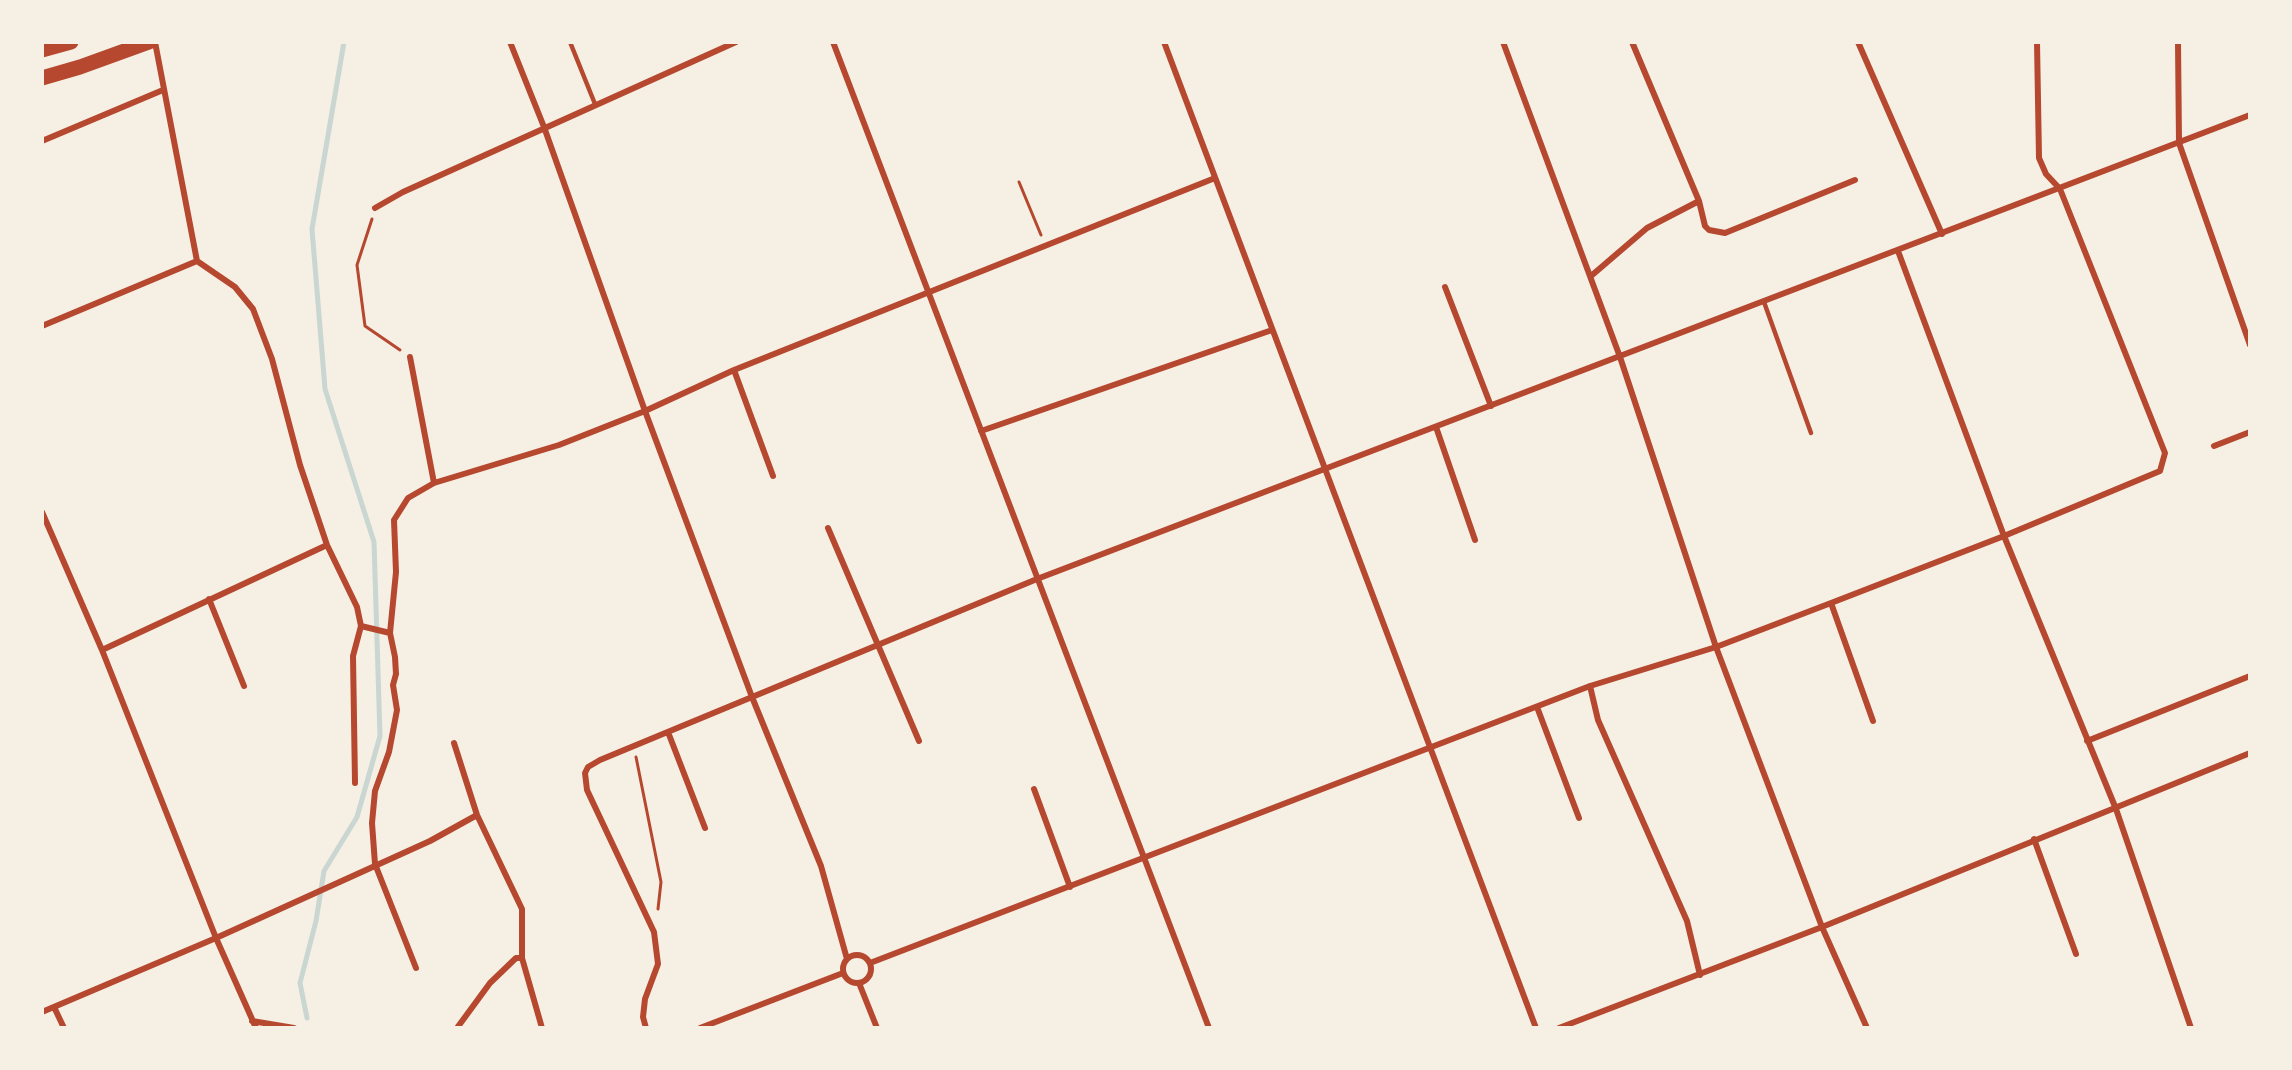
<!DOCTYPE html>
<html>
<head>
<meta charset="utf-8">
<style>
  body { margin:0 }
  #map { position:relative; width:2292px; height:1070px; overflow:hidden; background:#f6efe4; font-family:Arial,sans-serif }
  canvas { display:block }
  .frame { position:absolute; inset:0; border:44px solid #f6efe4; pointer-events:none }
</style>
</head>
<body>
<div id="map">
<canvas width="2292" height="1070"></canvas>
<div class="frame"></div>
</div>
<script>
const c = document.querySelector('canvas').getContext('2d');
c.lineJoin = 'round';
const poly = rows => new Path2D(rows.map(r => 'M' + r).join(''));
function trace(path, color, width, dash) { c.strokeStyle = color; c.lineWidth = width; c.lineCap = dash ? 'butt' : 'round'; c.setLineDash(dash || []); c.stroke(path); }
trace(poly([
  [307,1018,300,983,316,921,324,871,357,817,380,736,374,542,325,389,312,229,344,42]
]), '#c9d6d2', 5);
trace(poly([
  [1019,182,1041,235],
  [372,219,357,265,365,326,400,350],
  [636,757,661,882,658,909]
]), '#b5482f', 3);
trace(poly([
  [570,42,595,104],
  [1764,302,1811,433]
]), '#b5482f', 4.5);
trace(poly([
  [155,42,197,261,235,287,253,309,272,359,300,465,327,545,357,607,361,626,353,656,355,783],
  [510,42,544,127,645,411,752,697,821,866,847,959],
  [833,42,1209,1028],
  [1164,42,1536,1028],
  [1503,42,1620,357,1716,647,1822,927,1867,1028],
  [1632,42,1699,201,1705,226,1709,230,1725,233,1855,180],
  [1858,42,1942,234],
  [2178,42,2179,143,2250,345],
  [42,141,163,90],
  [375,208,403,192,736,42],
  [1898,251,2004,536,2116,809,2191,1028],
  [1591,276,1647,228,1699,201],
  [1445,287,1491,406],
  [42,326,197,261],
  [410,357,434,483,408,498,394,520,396,572,390,633,395,657,396,674,393,685,397,710,389,752,375,791,372,823,375,864,416,968],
  [734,370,773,476],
  [1436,427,1475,540],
  [981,431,1272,330],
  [2214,446,2250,432],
  [434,483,559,445,645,411,734,370,1215,178],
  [42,512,102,650,216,938,256,1028],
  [828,528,919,741],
  [209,599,244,686],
  [1831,603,1873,721],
  [361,626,390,633],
  [102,650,327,545],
  [1590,686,1598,720,1687,921,1700,975],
  [1537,707,1579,818],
  [668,732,705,828],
  [2087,741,2250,676],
  [454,743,477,815,522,909,522,958,542,1028],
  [1034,789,1070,887],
  [2034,839,2076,954],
  '843 969a14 14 0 1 1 28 0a14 14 0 1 1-28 0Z',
  [870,963,1590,686,1716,647,1831,603,2004,536,2160,471,2165,453,2060,189,2046,174,2039,158,2037,42],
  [859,983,877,1028],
  [54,1007,64,1028],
  [42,1012,216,938,430,841,477,815],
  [252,1021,294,1028],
  [457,1028,490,983,516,958,522,958],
  [646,1028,643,1017,645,999,658,964,654,932,587,790,585,773,588,767,600,760,1037,579,2250,115],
  [700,1028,843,973],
  [1559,1028,1822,927,2250,753]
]), '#b5482f', 6);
trace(poly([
  [42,50,71,42],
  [42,78,80,67,149,42]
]), '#b5482f', 15);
</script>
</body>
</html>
